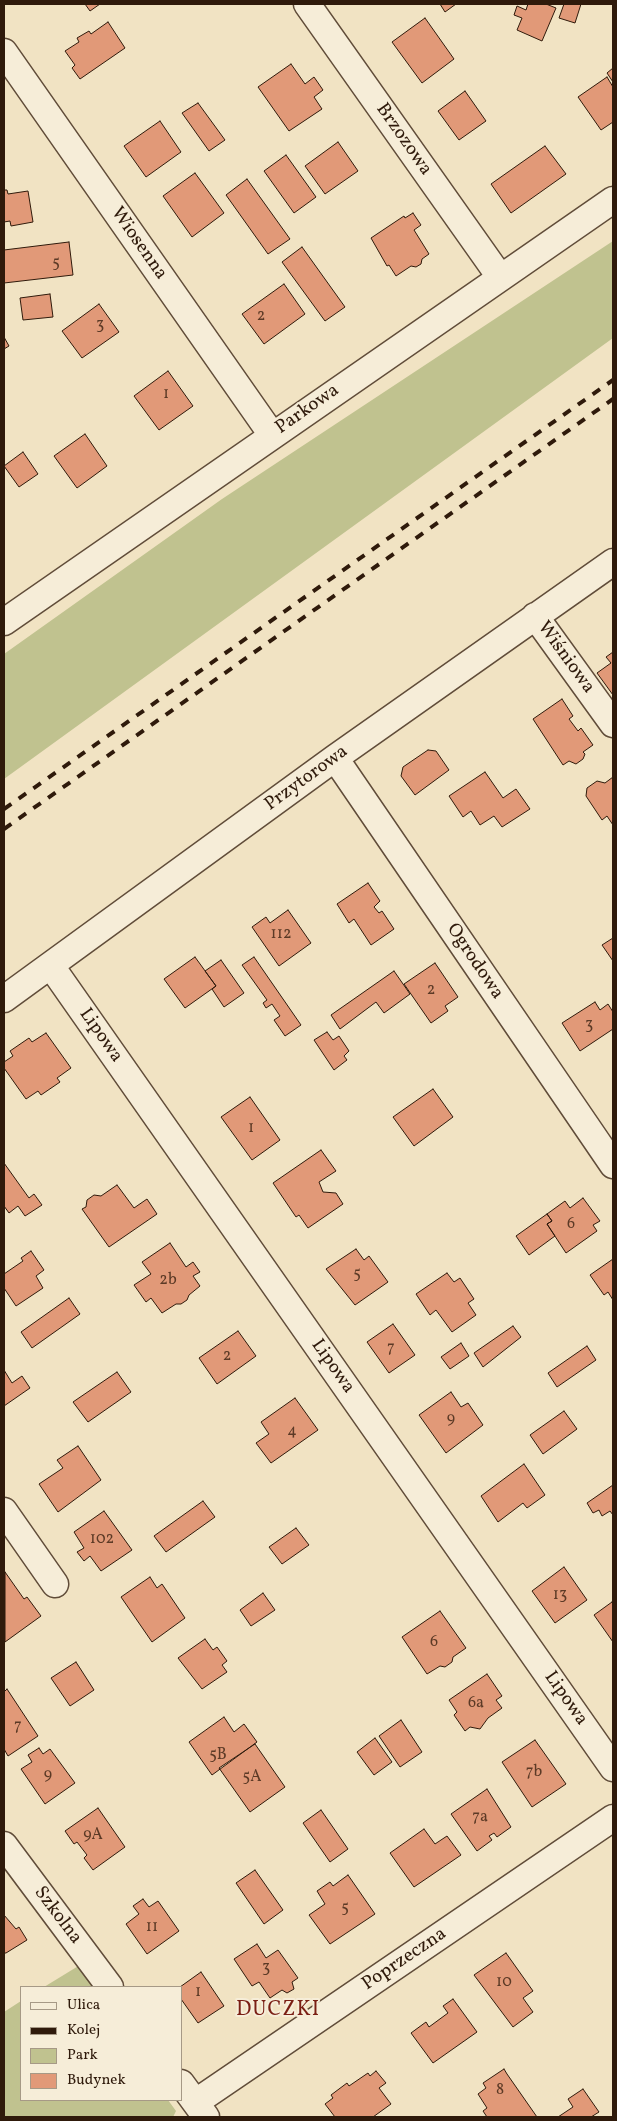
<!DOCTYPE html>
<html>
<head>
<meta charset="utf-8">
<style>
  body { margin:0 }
  #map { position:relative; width:617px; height:2121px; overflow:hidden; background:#f1e3c3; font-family:Vollkorn,serif }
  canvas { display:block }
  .frame { position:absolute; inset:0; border:5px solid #2f1a0b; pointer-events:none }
  .legend { position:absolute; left:20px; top:1986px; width:162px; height:115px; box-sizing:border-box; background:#f6edd8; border:1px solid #a69986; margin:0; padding:6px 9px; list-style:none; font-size:15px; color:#2f1a0b }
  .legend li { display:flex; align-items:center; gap:10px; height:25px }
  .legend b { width:25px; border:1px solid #a69986 }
</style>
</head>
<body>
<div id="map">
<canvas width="617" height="2121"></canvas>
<div class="frame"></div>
<ul class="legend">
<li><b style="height:6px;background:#f6edd8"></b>Ulica</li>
<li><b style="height:6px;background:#2f1a0b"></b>Kolej</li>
<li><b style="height:14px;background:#c0c28f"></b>Park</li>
<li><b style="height:14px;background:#e19978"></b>Budynek</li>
</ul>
</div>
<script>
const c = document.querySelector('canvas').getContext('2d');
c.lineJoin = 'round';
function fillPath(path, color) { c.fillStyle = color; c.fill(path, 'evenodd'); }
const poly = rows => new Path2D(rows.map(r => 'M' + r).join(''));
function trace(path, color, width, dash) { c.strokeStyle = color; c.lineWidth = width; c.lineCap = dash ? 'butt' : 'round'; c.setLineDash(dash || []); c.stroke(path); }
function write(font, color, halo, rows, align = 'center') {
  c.font = font + ' Vollkorn,serif'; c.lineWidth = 4; c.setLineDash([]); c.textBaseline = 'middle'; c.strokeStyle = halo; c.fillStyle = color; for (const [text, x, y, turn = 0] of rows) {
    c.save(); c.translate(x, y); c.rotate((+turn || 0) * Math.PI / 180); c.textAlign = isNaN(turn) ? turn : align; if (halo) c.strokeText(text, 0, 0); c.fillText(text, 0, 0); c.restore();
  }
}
fillPath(poly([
  [613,241,613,338,4,779,4,654,222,499],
  [80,1965,95,1987,44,1987],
  [21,2001,21,2100,168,2100,176,2111,173,2117,4,2117,4,2012]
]), '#c0c28f');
const building = poly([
  [85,4,100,4,90,11,85,4],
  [440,4,456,4,445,12,440,4],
  [528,4,546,4,556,8,542,41,517,30,522,18,514,15,517,6,526,10,528,4],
  [564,4,581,4,575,23,559,18,564,4],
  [425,18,454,59,422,83,392,42,425,18],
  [108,22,125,48,80,79,72,68,75,65,65,51,79,42,77,38,89,31,91,34,108,22],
  [291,64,305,84,314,77,323,90,314,97,322,109,289,131,258,87,291,64],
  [613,68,613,82,607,73,613,68],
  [607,77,613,87,613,122,601,130,578,97,607,77],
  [465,91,486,121,459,140,438,111,465,91],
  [198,103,225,140,209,151,182,113,198,103],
  [160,121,181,152,146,177,124,146,160,121],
  [338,142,358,171,325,194,305,166,338,142],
  [545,146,566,174,511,213,491,184,545,146],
  [286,155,316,197,294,213,264,171,286,155],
  [195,173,224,213,192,237,163,196,195,173],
  [247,179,290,239,268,254,226,195,247,179],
  [4,190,7,190,8,194,28,191,33,222,11,226,10,221,4,222,4,190],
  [413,213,421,225,414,230,429,254,422,259,421,264,416,267,411,266,396,276,389,265,387,266,371,238,404,216,405,218,413,213],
  [69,242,73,275,4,283,4,250,69,242],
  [302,247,345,307,325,321,282,262,302,247],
  [284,284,305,314,264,344,242,314,284,284],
  [50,294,53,317,23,320,20,298,50,294],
  [99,304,119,332,82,358,62,331,99,304],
  [4,337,9,346,4,349,4,337],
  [168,371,193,406,159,430,134,396,168,371],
  [85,434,107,466,77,488,54,456,85,434],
  [23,452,38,474,19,487,4,466,23,452],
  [613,652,613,695,597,673,611,663,606,657,613,652],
  [562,699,573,716,569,719,578,731,581,728,593,745,583,752,585,754,583,759,576,764,569,761,563,765,533,719,562,699],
  [428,750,436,751,449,770,415,795,401,776,403,767,428,750],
  [485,772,503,798,516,789,530,809,502,827,494,816,480,825,471,811,463,817,449,796,485,772],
  [613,777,613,825,607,816,602,820,586,796,587,788,597,781,605,783,613,777],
  [368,883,380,901,374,907,379,913,382,911,394,929,371,945,354,919,349,923,337,904,368,883],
  [288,910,311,943,279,966,252,927,266,917,270,923,288,910],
  [613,938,613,961,602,945,613,938],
  [195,957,216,986,185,1008,164,979,195,957],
  [254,957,301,1025,285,1036,274,1020,280,1016,272,1004,266,1008,263,1003,267,1000,242,965,254,957],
  [221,960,244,993,224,1007,212,989,216,986,205,971,221,960],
  [435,963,458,997,445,1006,448,1011,431,1023,404,984,435,963],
  [394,971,410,994,384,1013,376,1002,340,1029,331,1015,394,971],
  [595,1002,600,1010,608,1004,613,1012,613,1029,580,1051,562,1023,595,1002],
  [327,1032,333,1040,339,1036,349,1051,344,1056,347,1060,334,1070,314,1040,327,1032],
  [46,1033,71,1068,57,1078,60,1082,41,1095,38,1091,26,1099,4,1068,4,1062,13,1056,10,1051,29,1038,32,1042,46,1033],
  [433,1089,453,1117,414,1146,393,1117,433,1089],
  [250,1097,280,1140,252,1160,221,1117,250,1097],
  [321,1150,336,1171,319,1182,323,1192,336,1193,343,1204,308,1228,299,1215,296,1217,273,1183,321,1150],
  [4,1163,29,1198,34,1194,42,1205,25,1216,18,1206,9,1213,4,1206,4,1163],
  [117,1185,134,1208,147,1199,157,1214,109,1247,82,1209,86,1207,87,1200,94,1195,101,1196,117,1185],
  [583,1198,600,1221,593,1225,597,1231,566,1253,547,1224,552,1221,547,1214,565,1201,570,1208,583,1198],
  [547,1214,552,1221,547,1224,555,1236,529,1255,516,1236,547,1214],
  [170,1243,186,1267,193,1262,200,1272,193,1276,200,1286,189,1295,187,1300,181,1304,176,1304,162,1313,151,1298,146,1302,134,1285,151,1274,142,1262,170,1243],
  [356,1249,364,1260,369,1256,388,1282,355,1305,326,1269,356,1249],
  [31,1251,44,1270,36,1276,43,1288,16,1306,4,1288,4,1274,23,1261,21,1258,31,1251],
  [613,1259,613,1300,608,1292,604,1295,590,1275,613,1259],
  [447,1273,454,1282,460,1278,474,1299,468,1303,476,1315,452,1332,436,1310,430,1315,416,1294,447,1273],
  [69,1298,80,1314,32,1348,21,1332,69,1298],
  [393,1324,415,1355,389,1373,367,1342,393,1324],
  [513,1326,521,1337,483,1367,474,1353,513,1326],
  [238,1331,256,1356,217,1384,199,1358,238,1331],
  [461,1343,469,1356,450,1369,441,1357,461,1343],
  [587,1346,596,1360,557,1387,548,1373,587,1346],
  [4,1370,12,1383,22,1376,30,1388,4,1406,4,1370],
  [117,1372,131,1392,88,1422,73,1402,117,1372],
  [451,1392,461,1407,468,1403,483,1425,446,1453,419,1415,451,1392],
  [295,1398,318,1430,271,1463,256,1443,269,1434,261,1422,295,1398],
  [564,1411,577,1429,543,1454,530,1435,564,1411],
  [78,1446,101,1480,58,1512,39,1484,63,1468,57,1460,78,1446],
  [524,1464,545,1495,527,1508,523,1503,498,1522,481,1496,524,1464],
  [613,1485,613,1515,610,1511,602,1516,599,1510,593,1513,587,1503,613,1485],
  [203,1501,215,1517,166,1552,154,1536,203,1501],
  [104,1511,132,1550,101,1571,90,1556,84,1561,77,1552,84,1548,74,1532,104,1511],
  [296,1528,309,1545,282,1564,269,1547,296,1528],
  [564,1567,587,1600,555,1623,532,1591,564,1567],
  [5,1572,24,1599,27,1597,41,1616,5,1642,5,1572],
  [150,1577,157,1588,162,1584,185,1618,152,1642,121,1597,150,1577],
  [263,1593,275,1610,251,1626,240,1610,263,1593],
  [612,1602,613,1603,613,1642,594,1615,612,1602],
  [440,1611,466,1648,453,1657,452,1662,445,1667,440,1666,427,1674,402,1637,440,1611],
  [205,1639,213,1650,217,1647,227,1661,222,1665,227,1672,202,1689,178,1658,205,1639],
  [76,1662,94,1690,70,1706,51,1678,76,1662],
  [487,1674,502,1696,496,1700,502,1708,488,1718,480,1729,470,1727,465,1731,454,1715,457,1712,449,1700,487,1674],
  [7,1689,38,1736,8,1756,4,1749,4,1692,7,1689],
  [224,1717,234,1732,244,1724,257,1742,212,1775,189,1742,224,1717],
  [401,1720,422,1752,400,1767,379,1736,401,1720],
  [375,1738,392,1762,374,1775,357,1752,375,1738],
  [535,1740,566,1784,532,1807,502,1762,535,1740],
  [255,1744,285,1787,250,1812,219,1768,255,1744],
  [39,1748,43,1754,50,1749,75,1783,45,1804,21,1769,32,1762,28,1755,39,1748],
  [487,1789,511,1827,497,1837,494,1833,489,1836,492,1840,477,1851,451,1814,487,1789],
  [98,1808,125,1847,93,1870,84,1858,87,1855,77,1842,74,1844,65,1831,98,1808],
  [321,1810,348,1849,330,1862,303,1823,321,1810],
  [424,1829,435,1844,447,1836,461,1855,414,1887,390,1853,424,1829],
  [255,1870,283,1910,264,1924,236,1883,255,1870],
  [348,1875,375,1914,330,1944,309,1915,325,1904,317,1891,330,1882,333,1886,348,1875],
  [143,1899,149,1907,158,1901,179,1931,147,1954,126,1924,139,1914,133,1906,143,1899],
  [4,1915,16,1929,19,1927,27,1940,6,1953,4,1953,4,1915],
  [257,1944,266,1958,278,1950,298,1978,292,1982,294,1989,287,1993,282,1990,270,1998,259,1982,252,1986,234,1959,257,1944],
  [506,1953,533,1991,523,1998,533,2012,513,2027,474,1975,506,1953],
  [201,1972,224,2006,198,2023,181,1999,180,1987,201,1972],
  [453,1999,477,2032,433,2063,411,2033,426,2022,429,2027,448,2013,443,2006,453,1999],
  [504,2069,507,2074,537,2117,487,2117,483,2111,487,2108,478,2094,486,2088,483,2083,504,2069],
  [376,2071,386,2083,379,2088,391,2104,373,2117,335,2117,325,2104,333,2098,331,2095,347,2083,349,2086,368,2073,370,2076,376,2071],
  [583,2089,599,2112,591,2117,558,2117,573,2107,568,2099,583,2089]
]);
fillPath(building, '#e19978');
trace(building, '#2f1a0b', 1);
const minor = poly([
  [307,4,500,277],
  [4,52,272,435],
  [535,616,613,724],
  [4,622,613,200],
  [335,758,613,1165],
  [51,966,613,1768],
  [4,999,335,758,613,562],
  [4,1511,55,1584],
  [4,1845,110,1987],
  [181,2083,206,2117],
  [196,2102,613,1818]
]);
trace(minor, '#604c39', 29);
trace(minor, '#f6edd8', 26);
trace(poly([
  [4,809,613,380],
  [4,829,613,399]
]), '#2f1a0b', 4, [9, 9]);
write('16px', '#5c3a26', null, [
  ["5",56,264],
  ["2",261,317],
  ["3",100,326],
  ["1",166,395],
  ["112",281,935],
  ["2",431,991],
  ["3",589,1026],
  ["1",251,1129],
  ["6",571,1225],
  ["5",357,1275],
  ["2b",168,1281],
  ["7",391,1349],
  ["2",227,1357],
  ["9",451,1420],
  ["4",292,1432],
  ["102",102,1540],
  ["13",560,1596],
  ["6",434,1643],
  ["6a",476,1704],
  ["7",18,1727],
  ["5B",218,1756],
  ["7b",534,1773],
  ["9",48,1776],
  ["5A",252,1778],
  ["7a",480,1818],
  ["9A",93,1836],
  ["5",345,1909],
  ["11",152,1928],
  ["3",266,1969],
  ["10",504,1983],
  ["1",198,1993],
  ["8",500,2091]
]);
write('19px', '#2f1a0b', '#f6edd8', [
  ["Brzozowa",403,140,55],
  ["Wiosenna",138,244,55],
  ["Parkowa",308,410,-35],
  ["Wiśniowa",565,658,54],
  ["Przytorowa",307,779,-36],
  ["Ogrodowa",474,962,56],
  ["Lipowa",100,1036,55],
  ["Lipowa",332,1367,55],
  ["Lipowa",565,1699,55],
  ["Szkolna",57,1916,53],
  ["Poprzeczna",405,1960,-34]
]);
c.letterSpacing = '1px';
write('21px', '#7a1f14', '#f6edd8', [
  ["DUCZKI",278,2011]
]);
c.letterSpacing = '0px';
</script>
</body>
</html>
